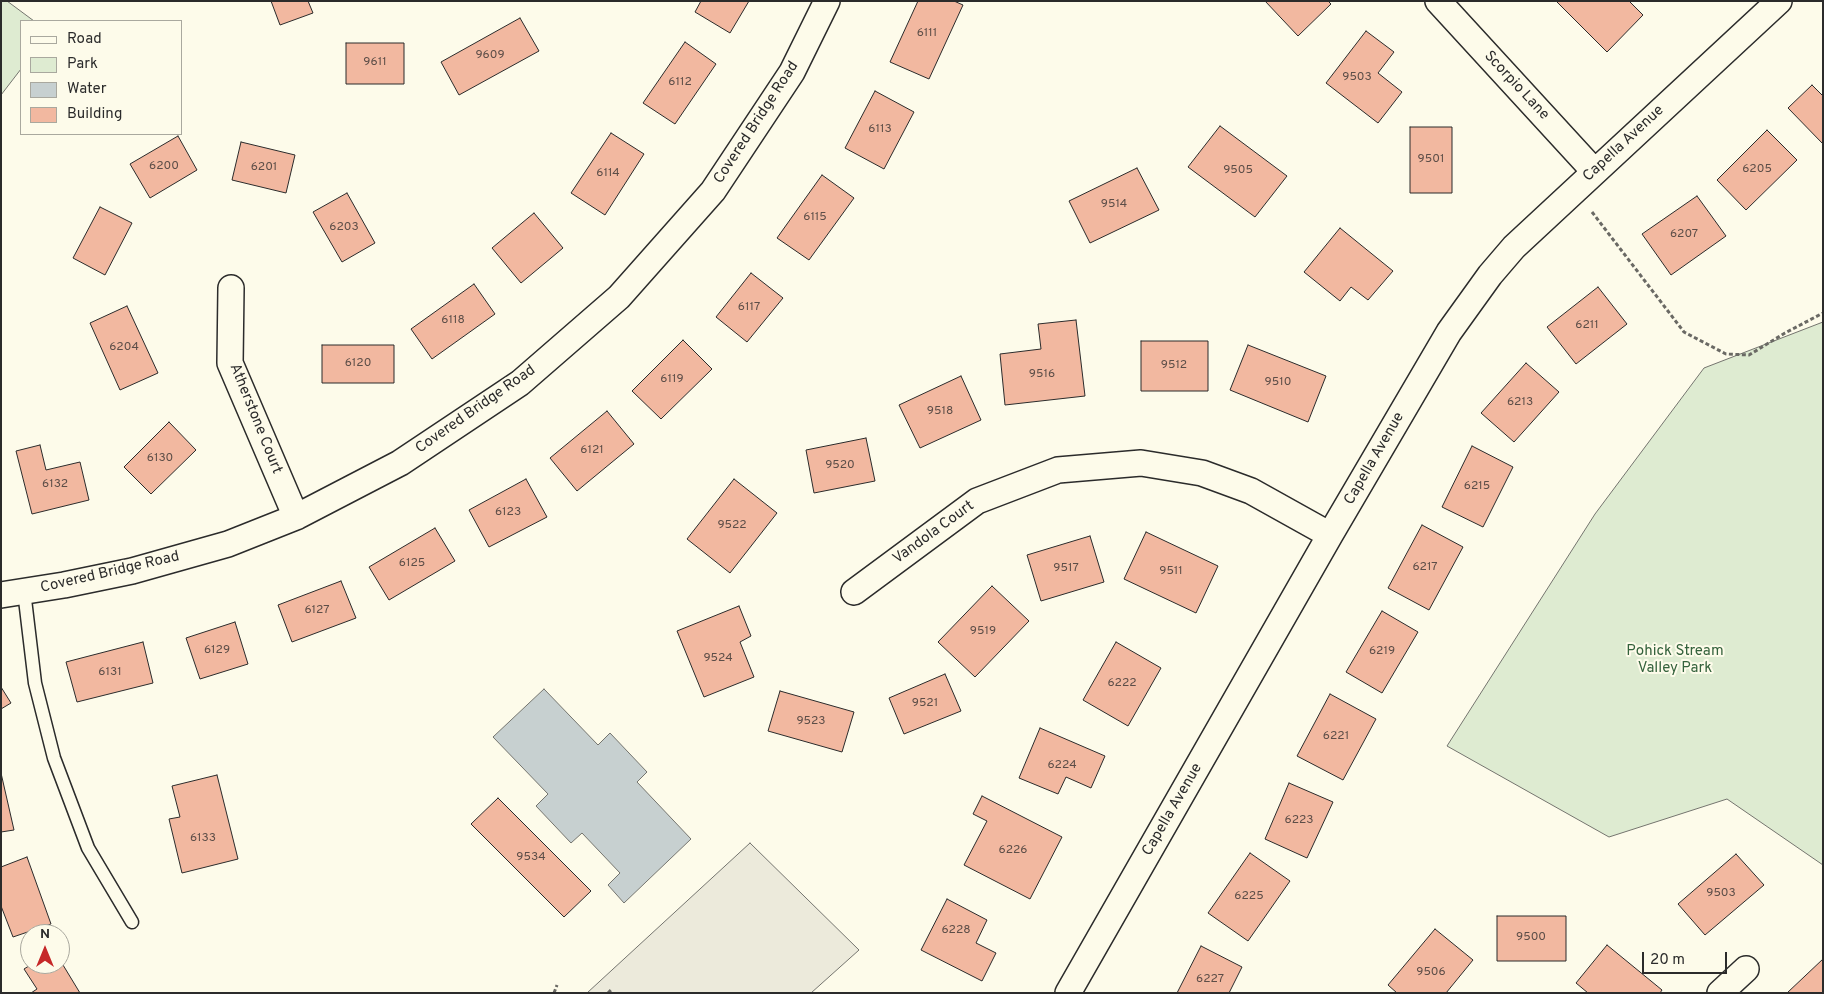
<!DOCTYPE html>
<html>
<head>
<meta charset="utf-8">
<style>
  body { margin:0 }
  #map { position:relative; width:1824px; height:994px; overflow:hidden; background:#fdfbea; font-family:Overpass,sans-serif }
  canvas { display:block }
  .frame { position:absolute; inset:0; border:2px solid #2b2b2b; pointer-events:none }
  .legend { position:absolute; left:20px; top:20px; width:162px; height:115px; box-sizing:border-box; background:#fdfbea; border:1px solid #a9a89e; margin:0; padding:6px 9px; list-style:none; font-size:15px; color:#2b2b2b }
  .legend li { display:flex; align-items:center; gap:10px; height:25px }
  .legend b { width:25px; border:1px solid #a9a89e }
  .north { position:absolute; left:20px; top:924px; width:50px; height:50px; box-sizing:border-box; background:#fdfbea; border:1px solid #a9a89e; border-radius:50%; rotate:0deg; font-size:14px; font-weight:700; line-height:20px; text-align:center; color:#2b2b2b }
  .north::after { content:''; display:block; margin:auto; width:18px; height:22px; background:#c62828; clip-path:polygon(50% 0,100% 100%,50% 72%,0 100%) }
  .scale { position:absolute; left:1642px; top:952px; width:85px; height:22px; box-sizing:border-box; border:2px solid #2b2b2b; border-top:0; padding-left:6px; font-size:15px; line-height:18px; white-space:nowrap; color:#2b2b2b; -webkit-text-stroke:4px #fdfbea; paint-order:stroke }
</style>
</head>
<body>
<div id="map">
<canvas width="1824" height="994"></canvas>
<div class="frame"></div>
<ul class="legend">
<li><b style="height:6px;background:#fdfbea"></b>Road</li>
<li><b style="height:14px;background:#deebd1"></b>Park</li>
<li><b style="height:14px;background:#c7d0d0"></b>Water</li>
<li><b style="height:14px;background:#f2b8a0"></b>Building</li>
</ul>
<div class="north">N</div>
<div class="scale">20 m</div>
</div>
<script>
const c = document.querySelector('canvas').getContext('2d');
c.lineJoin = 'round';
function fillPath(path, color) { c.fillStyle = color; c.fill(path, 'evenodd'); }
const poly = rows => new Path2D(rows.map(r => 'M' + r).join(''));
function trace(path, color, width, dash) { c.strokeStyle = color; c.lineWidth = width; c.lineCap = dash ? 'butt' : 'round'; c.setLineDash(dash || []); c.stroke(path); }
function write(font, color, halo, rows, align = 'center') {
  c.font = font + ' Overpass,sans-serif'; c.lineWidth = 4; c.setLineDash([]); c.textBaseline = 'middle'; c.strokeStyle = halo; c.fillStyle = color; for (const [text, x, y, turn = 0] of rows) {
    c.save(); c.translate(x, y); c.rotate((+turn || 0) * Math.PI / 180); c.textAlign = isNaN(turn) ? turn : align; if (halo) c.strokeText(text, 0, 0); c.fillText(text, 0, 0); c.restore();
  }
}
const green = poly([
  [1,1,7,1,34,21,21,21,21,69,1,95,1,1],
  [1823,322,1823,865,1727,799,1609,837,1447,746,1595,514,1704,368,1823,322]
]);
fillPath(green, '#deebd1');
trace(green, '#74746e', 1);
const parking = poly([
  [750,843,859,950,811,993,587,993,750,843]
]);
fillPath(parking, '#eceadb');
trace(parking, '#74746e', 1);
const water = poly([
  [544,689,598,745,610,733,647,772,637,782,691,839,624,903,608,885,620,873,582,833,571,843,536,806,548,794,493,737,544,689]
]);
fillPath(water, '#c7d0d0');
trace(water, '#74746e', 1);
const building = poly([
  [271,1,308,1,313,13,280,25,271,1],
  [701,1,749,1,730,33,695,12,701,1],
  [918,1,954,1,963,5,929,79,890,62,918,1],
  [1265,1,1328,1,1331,4,1298,36,1265,1],
  [1556,1,1629,1,1643,15,1607,52,1556,1],
  [520,18,539,51,459,95,441,62,520,18],
  [1366,31,1394,52,1378,73,1402,92,1378,123,1326,83,1366,31],
  [685,42,716,64,675,124,643,103,685,42],
  [346,43,404,43,404,84,346,84,346,43],
  [1812,85,1823,96,1823,144,1788,108,1812,85],
  [875,91,914,112,884,169,845,148,875,91],
  [1220,126,1287,176,1255,217,1188,167,1220,126],
  [1410,127,1452,127,1452,193,1410,193,1410,127],
  [1767,130,1797,160,1746,210,1717,180,1767,130],
  [611,133,644,154,605,215,571,193,611,133],
  [178,136,197,170,150,198,130,164,178,136],
  [241,142,295,155,286,193,232,180,241,142],
  [1137,168,1159,210,1090,243,1069,201,1137,168],
  [822,175,854,198,809,260,777,238,822,175],
  [347,193,375,243,342,262,313,212,347,193],
  [1697,196,1726,236,1671,275,1642,234,1697,196],
  [100,207,132,223,105,275,73,258,100,207],
  [534,213,563,248,521,283,492,248,534,213],
  [1340,228,1393,271,1368,300,1351,287,1340,301,1304,272,1340,228],
  [751,273,783,298,747,342,716,317,751,273],
  [474,284,495,314,432,359,411,329,474,284],
  [1598,287,1627,324,1576,364,1547,327,1598,287],
  [127,306,158,373,120,390,90,323,127,306],
  [1076,320,1085,396,1005,405,1000,354,1041,349,1038,324,1076,320],
  [683,340,712,369,661,419,632,391,683,340],
  [1141,341,1208,341,1208,391,1141,391,1141,341],
  [322,345,394,345,394,383,322,383,322,345],
  [1248,345,1326,376,1308,422,1230,390,1248,345],
  [1526,363,1559,392,1514,442,1481,413,1526,363],
  [961,376,981,420,920,448,899,405,961,376],
  [607,411,634,444,577,491,550,458,607,411],
  [169,422,196,450,151,494,124,467,169,422],
  [866,438,875,481,814,493,806,450,866,438],
  [40,445,46,470,80,462,89,500,32,514,16,451,40,445],
  [1472,446,1513,467,1483,527,1442,507,1472,446],
  [526,479,547,517,489,547,469,510,526,479],
  [734,479,777,513,730,573,687,539,734,479],
  [1422,525,1463,547,1429,610,1388,588,1422,525],
  [435,528,455,561,389,600,369,567,435,528],
  [1146,532,1218,566,1196,613,1124,579,1146,532],
  [1090,536,1104,582,1041,601,1027,555,1090,536],
  [341,581,356,618,292,642,278,605,341,581],
  [992,586,1029,621,975,677,938,642,992,586],
  [739,606,751,636,740,642,754,677,704,697,677,631,739,606],
  [1382,611,1418,632,1382,693,1346,672,1382,611],
  [235,622,248,664,200,679,186,638,235,622],
  [143,642,153,683,77,702,66,662,143,642],
  [1116,642,1161,668,1128,726,1083,700,1116,642],
  [945,674,961,711,904,734,889,698,945,674],
  [1,687,11,703,1,709,1,687],
  [780,691,854,712,842,752,768,731,780,691],
  [1330,694,1376,719,1343,780,1297,756,1330,694],
  [1040,728,1105,756,1091,788,1066,777,1058,794,1019,778,1040,728],
  [1,773,14,830,1,832,1,773],
  [217,775,238,859,182,873,169,819,180,817,172,786,217,775],
  [1289,783,1333,802,1307,858,1265,839,1289,783],
  [982,796,1062,837,1030,899,964,865,987,821,973,814,982,796],
  [498,798,591,891,564,917,471,824,498,798],
  [1250,853,1290,881,1248,941,1208,913,1250,853],
  [1736,854,1764,885,1705,935,1678,904,1736,854],
  [27,857,51,924,13,937,1,906,1,867,27,857],
  [947,899,987,920,976,943,996,953,982,981,921,950,947,899],
  [1497,916,1566,916,1566,961,1497,961,1497,916],
  [1435,929,1473,960,1446,993,1397,993,1388,985,1435,929],
  [1607,945,1662,990,1660,993,1588,993,1576,983,1607,945],
  [1201,946,1242,967,1229,993,1177,993,1201,946],
  [1823,959,1823,993,1787,993,1823,959],
  [60,960,80,993,31,993,37,989,24,969,32,964,60,964,60,960]
]);
fillPath(building, '#f2b8a0');
trace(building, '#2b2b2b', 1);
const lane = poly([
  [24,591,35,683,54,758,88,848,132,922]
]);
const street = poly([
  [1438,1,1594,171],
  [231,288,230,363,296,517],
  [854,592,977,501,1058,470,1141,463,1202,473,1251,491,1330,535],
  [1,595,64,585,132,571,228,544,296,517,400,463,520,383,619,297,713,191,792,72,827,1],
  [1068,993,1330,535,1449,332,1490,275,1514,247,1779,1],
  [1720,993,1746,969]
]);
trace(lane, '#2b2b2b', 15);
trace(street, '#2b2b2b', 28);
trace(poly([
  [1592,212,1684,332,1726,354,1749,355,1785,333,1823,313],
  [554,993,557,985],
  [608,993,612,989]
]), '#6a6964', 3, [4, 2.5]);
trace(lane, '#fdfbea', 12);
trace(street, '#fdfbea', 25);
write('12px', '#5d4e48', null, [
  ["6111",927,34],
  ["9609",490,56],
  ["9611",375,63],
  ["9503",1357,78],
  ["6112",680,83],
  ["6113",880,130],
  ["9501",1431,160],
  ["6200",164,167],
  ["6201",264,168],
  ["6205",1757,170],
  ["9505",1238,171],
  ["6114",608,174],
  ["9514",1114,205],
  ["6115",815,218],
  ["6203",344,228],
  ["6207",1684,235],
  ["6117",749,308],
  ["6118",453,321],
  ["6211",1587,326],
  ["6204",124,348],
  ["6120",358,364],
  ["9512",1174,366],
  ["9516",1042,375],
  ["6119",672,380],
  ["9510",1278,383],
  ["6213",1520,403],
  ["9518",940,412],
  ["6121",592,451],
  ["6130",160,459],
  ["9520",840,466],
  ["6132",55,485],
  ["6215",1477,487],
  ["6123",508,513],
  ["9522",732,526],
  ["6125",412,564],
  ["6217",1425,568],
  ["9517",1066,569],
  ["9511",1171,572],
  ["6127",317,611],
  ["9519",983,632],
  ["6129",217,651],
  ["6219",1382,652],
  ["9524",718,659],
  ["6131",110,673],
  ["6222",1122,684],
  ["9521",925,704],
  ["9523",811,722],
  ["6221",1336,737],
  ["6224",1062,766],
  ["6223",1299,821],
  ["6133",203,839],
  ["6226",1013,851],
  ["9534",531,858],
  ["9503",1721,894],
  ["6225",1249,897],
  ["6228",956,931],
  ["9500",1531,938],
  ["9506",1431,973],
  ["6227",1210,980]
]);
write('15px', '#2b2b2b', '#fdfbea', [
  ["Scorpio Lane",1516,86,47],
  ["Covered Bridge Road",757,123,-57],
  ["Capella Avenue",1624,144,-43],
  ["Covered Bridge Road",476,410,-35],
  ["Atherstone Court",255,419,68],
  ["Capella Avenue",1375,459,-60],
  ["Vandola Court",934,533,-36],
  ["Covered Bridge Road",110,573,-13],
  ["Capella Avenue",1173,810,-60]
]);
write('15px', '#34623c', '#fdfbea', [
  ["Pohick Stream",1675,652],
  ["Valley Park",1675,669]
]);
</script>
</body>
</html>
